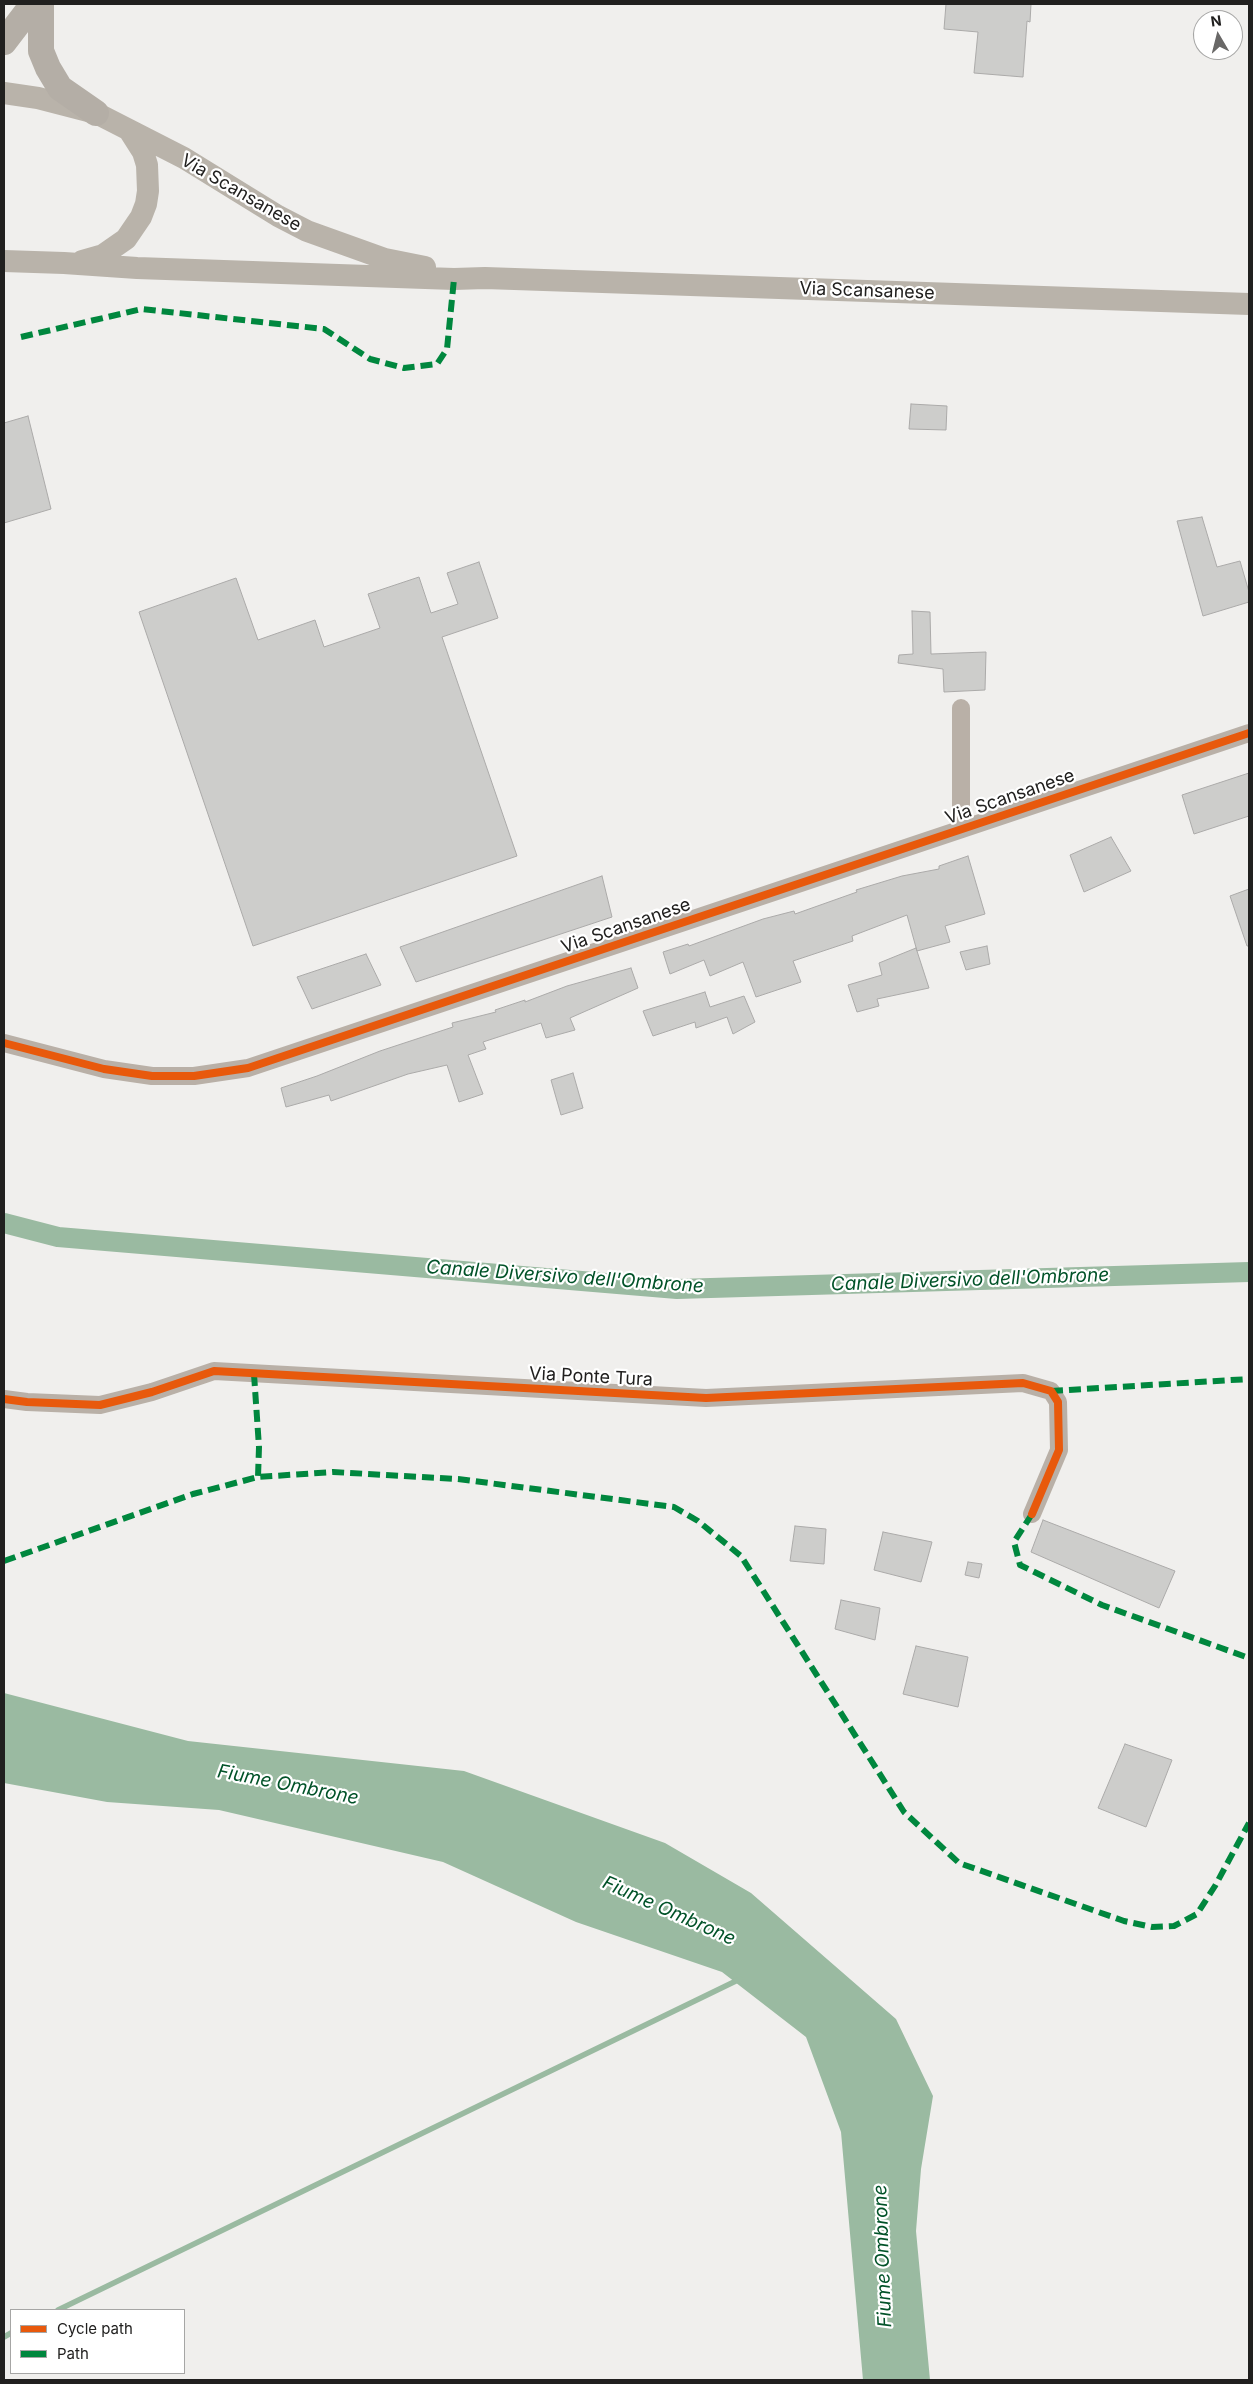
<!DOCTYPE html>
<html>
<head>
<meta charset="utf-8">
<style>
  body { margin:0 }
  #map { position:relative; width:1253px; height:2384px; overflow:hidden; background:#f0efed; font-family:Inter,sans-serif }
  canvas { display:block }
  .frame { position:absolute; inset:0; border:5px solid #21201f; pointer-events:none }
  .legend { position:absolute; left:10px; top:2309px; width:175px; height:65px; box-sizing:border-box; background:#fff; border:1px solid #a6a6a5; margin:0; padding:6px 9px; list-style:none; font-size:15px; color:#21201f }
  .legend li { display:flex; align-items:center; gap:10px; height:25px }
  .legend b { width:25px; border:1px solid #a6a6a5 }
  .north { position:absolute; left:1193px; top:10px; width:50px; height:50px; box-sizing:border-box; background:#fff; border:1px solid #a6a6a5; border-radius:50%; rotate:352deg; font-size:14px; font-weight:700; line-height:20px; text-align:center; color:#21201f }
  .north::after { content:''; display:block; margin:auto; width:18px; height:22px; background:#696867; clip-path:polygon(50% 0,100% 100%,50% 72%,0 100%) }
</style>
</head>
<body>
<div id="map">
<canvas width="1253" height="2384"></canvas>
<div class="frame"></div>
<ul class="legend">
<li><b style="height:6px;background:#e8590c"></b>Cycle path</li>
<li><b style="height:6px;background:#00873e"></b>Path</li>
</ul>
<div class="north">N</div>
</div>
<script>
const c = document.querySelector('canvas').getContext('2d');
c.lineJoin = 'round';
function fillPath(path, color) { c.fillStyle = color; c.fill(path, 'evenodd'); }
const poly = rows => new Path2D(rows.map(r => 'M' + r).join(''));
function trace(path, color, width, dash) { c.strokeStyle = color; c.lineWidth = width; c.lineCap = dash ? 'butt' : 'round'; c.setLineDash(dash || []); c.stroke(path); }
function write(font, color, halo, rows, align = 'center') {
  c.font = font + ' Inter,sans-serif'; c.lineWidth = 4.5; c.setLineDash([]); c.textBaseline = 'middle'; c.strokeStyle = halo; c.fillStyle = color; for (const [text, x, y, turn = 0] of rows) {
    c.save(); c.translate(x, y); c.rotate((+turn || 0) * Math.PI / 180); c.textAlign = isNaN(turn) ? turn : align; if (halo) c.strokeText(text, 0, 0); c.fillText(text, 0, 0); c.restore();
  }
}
fillPath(poly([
  [4,1693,188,1741,464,1771,665,1843,751,1893,896,2019,933,2096,921,2169,916,2231,930,2380,863,2380,841,2132,806,2037,722,1972,576,1922,443,1862,219,1810,107,1802,4,1783]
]), '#9abaa1');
trace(poly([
  [58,2310,740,1979],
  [4,2337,11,2333]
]), '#9abaa1', 5.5);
trace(poly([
  [4,1223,58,1237,677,1289,1249,1272]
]), '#9abaa1', 20);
const building = poly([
  [946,4,1031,4,1030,22,1027,21,1023,77,974,73,978,32,944,29,946,4],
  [911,404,947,406,946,430,909,429,911,404],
  [28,416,51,509,4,523,4,423,28,416],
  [1202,517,1217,567,1240,561,1249,592,1249,602,1203,616,1177,521,1202,517],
  [479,562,498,618,442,637,517,856,253,946,139,612,236,578,258,640,315,620,324,647,380,628,368,594,419,577,431,613,458,604,447,573,479,562],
  [912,611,930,612,931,654,986,652,985,690,944,692,943,669,898,663,899,655,913,654,912,611],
  [1249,773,1249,816,1194,834,1182,795,1249,773],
  [1111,837,1131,871,1084,892,1070,855,1111,837],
  [968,856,985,914,945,926,950,942,917,951,907,915,852,936,853,941,793,961,801,982,756,997,743,962,710,976,704,960,670,974,663,952,688,944,689,946,763,919,794,911,795,914,857,892,856,890,902,876,939,869,939,866,968,856],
  [602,876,612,917,416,982,400,947,602,876],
  [1249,889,1249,946,1247,946,1230,896,1249,889],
  [987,946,990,964,966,970,960,952,987,946],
  [916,948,929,988,877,999,879,1006,857,1012,848,985,882,975,879,963,916,948],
  [366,954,381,985,312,1009,297,977,366,954],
  [631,968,638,988,570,1018,575,1030,546,1038,541,1023,483,1042,486,1049,468,1055,483,1094,459,1102,447,1065,408,1074,331,1101,329,1095,286,1107,281,1088,317,1076,380,1051,453,1027,452,1023,496,1012,495,1010,525,1000,525,1002,567,986,631,968],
  [705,992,710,1007,744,996,755,1022,733,1034,727,1017,696,1028,695,1022,653,1036,643,1011,705,992],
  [573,1073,583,1108,561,1115,551,1080,573,1073],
  [1043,1520,1175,1571,1159,1608,1031,1552,1043,1520],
  [795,1526,826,1529,824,1564,790,1561,795,1526],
  [883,1532,932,1542,921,1582,874,1570,883,1532],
  [968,1562,982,1564,979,1578,965,1575,968,1562],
  [841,1600,880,1608,875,1640,835,1629,841,1600],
  [916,1646,968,1657,958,1707,903,1694,916,1646],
  [1125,1744,1172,1760,1146,1827,1098,1808,1125,1744]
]);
fillPath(building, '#cdcdcb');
trace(building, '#abaaa9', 1);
trace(poly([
  [961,829,961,708],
  [4,1043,104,1069,152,1076,194,1076,248,1068,1249,733],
  [4,1399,27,1402,100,1405,152,1392,214,1371,706,1398,1023,1383,1051,1391,1058,1402,1059,1450,1032,1514]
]), '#b9b0a7', 18);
trace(poly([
  [4,93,38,98,96,113,184,158,278,216,307,231,385,259,425,267],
  [4,261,64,263,137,268,454,279,485,278,1249,304],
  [82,261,103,255,126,239,141,217,146,204,148,191,147,165,143,152,129,130]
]), '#b9b3aa', 22);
trace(poly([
  [41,4,41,51,48,68,60,88,96,113],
  [4,42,33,4]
]), '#b4aea6', 26);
trace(poly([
  [21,337,142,309,324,329,370,359,404,368,437,364,447,349,454,279],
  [254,1374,259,1447,258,1477],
  [1051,1391,1249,1379],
  [1032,1514,1014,1542,1020,1565,1102,1605,1249,1658],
  [4,1561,193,1494,258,1477,333,1472,458,1479,674,1507,698,1521,741,1556,904,1812,959,1863,1124,1921,1152,1927,1174,1926,1197,1914,1215,1886,1249,1823]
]), '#00873e', 6, [12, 6]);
trace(poly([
  [4,1043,104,1069,152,1076,194,1076,248,1068,1249,733],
  [4,1399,27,1402,100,1405,152,1392,214,1371,706,1398,1023,1383,1051,1391,1058,1402,1059,1450,1032,1514]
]), '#e8590c', 8);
write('18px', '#21201f', '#fff', [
  ["Via Scansanese",241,193,30],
  ["Via Scansanese",867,291,2],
  ["Via Scansanese",1010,797,-19],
  ["Via Scansanese",626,926,-19],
  ["Via Ponte Tura",591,1377,3]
]);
write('italic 19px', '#015228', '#fff', [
  ["Canale Diversivo dell'Ombrone",565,1277,4],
  ["Canale Diversivo dell'Ombrone",970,1280,-2],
  ["Fiume Ombrone",288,1785,11],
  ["Fiume Ombrone",669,1911,24],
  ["Fiume Ombrone",883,2256,-92]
]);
</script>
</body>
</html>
